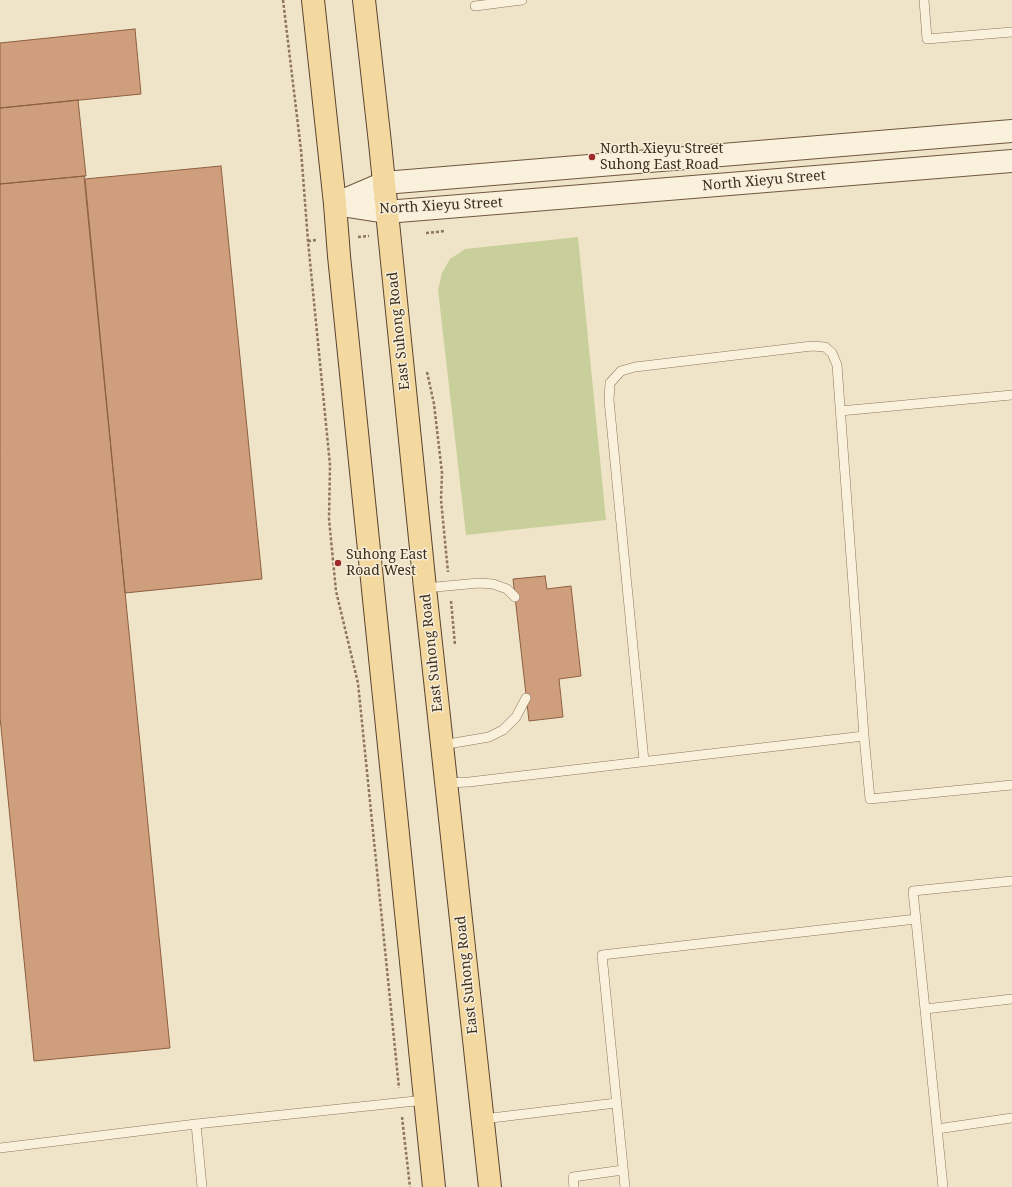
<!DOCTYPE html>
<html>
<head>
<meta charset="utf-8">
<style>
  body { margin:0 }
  canvas { display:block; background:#f0e4c8 }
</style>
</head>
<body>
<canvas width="1012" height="1187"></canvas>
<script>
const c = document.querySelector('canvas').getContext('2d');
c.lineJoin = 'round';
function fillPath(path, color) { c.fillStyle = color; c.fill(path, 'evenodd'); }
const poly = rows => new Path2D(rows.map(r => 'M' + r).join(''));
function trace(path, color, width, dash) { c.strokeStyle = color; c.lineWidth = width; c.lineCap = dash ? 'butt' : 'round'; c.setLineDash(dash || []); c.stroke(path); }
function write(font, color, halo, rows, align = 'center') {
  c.font = font + ' "Noto Serif",serif'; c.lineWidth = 3; c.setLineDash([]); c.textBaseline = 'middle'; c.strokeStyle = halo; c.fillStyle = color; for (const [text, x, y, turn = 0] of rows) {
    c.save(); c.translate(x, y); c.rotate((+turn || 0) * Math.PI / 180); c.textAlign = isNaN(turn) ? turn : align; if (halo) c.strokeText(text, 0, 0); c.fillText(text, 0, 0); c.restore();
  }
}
fillPath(poly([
  [578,237,606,520,466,535,438,290,442,273,450,259,465,249]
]), '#c9cf9b');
const building = poly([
  [135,29,141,94,0,108,0,43,135,29],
  [78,100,86,176,0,184,0,108,78,100],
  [221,166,262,579,125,593,85,179,221,166],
  [84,176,170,1048,34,1061,0,717,0,184,84,176],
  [545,576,547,589,571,586,581,676,559,679,563,717,529,721,513,579,545,576]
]);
fillPath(building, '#cf9f7d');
trace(building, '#8d5f41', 1);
const lane = poly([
  [924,0,927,39,1012,32],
  [475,6,522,0],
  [840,411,1012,395],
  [425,588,479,583,493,584,507,589,515,597],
  [442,745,489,737,503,730,516,717,526,698],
  [644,761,609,400,610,383,621,371,635,367,812,346,825,347,832,353,837,365,864,736,870,799,1012,785],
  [446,783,469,782,864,736],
  [925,1009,1012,999],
  [483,1119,616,1103],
  [196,1124,202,1187],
  [937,1129,1012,1118],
  [0,1148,196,1124,425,1100],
  [574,1187,573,1177,623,1170],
  [625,1187,602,955,916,919],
  [943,1187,913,891,1012,881]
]);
const secondary = poly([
  [335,204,384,183,1012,131],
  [335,204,386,212,1012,161]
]);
const primary = poly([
  [313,0,335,204,339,256,434,1187],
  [364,0,380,143,425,588,490,1187]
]);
trace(lane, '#8d765c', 10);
trace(secondary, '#6f573f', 24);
trace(primary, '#5b4430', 24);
trace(poly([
  [283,0,301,150,308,241,330,465,329,519,336,591,358,683,399,1088],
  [426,233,445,231],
  [358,237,369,236],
  [308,241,317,240],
  [427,372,434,404,442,473,441,500,448,572],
  [451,601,455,645],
  [402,1117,410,1187]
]), '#8d765c', 2.5, [3, 2]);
trace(lane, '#faf1dc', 9);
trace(secondary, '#faf1dc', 22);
trace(primary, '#f3d9a0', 22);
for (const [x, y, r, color] of [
  [592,157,4,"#9e2a2b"],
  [338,563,4,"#9e2a2b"]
]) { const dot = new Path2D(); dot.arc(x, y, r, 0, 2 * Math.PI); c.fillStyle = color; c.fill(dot); trace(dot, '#f7eed8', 1.5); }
write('14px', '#3d2e20', '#f7eed8', [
  ["North Xieyu Street",600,149],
  ["Suhong East Road",600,165],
  ["Suhong East",346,555],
  ["Road West",346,571]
], 'left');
write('14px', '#3d2e20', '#f7eed8', [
  ["North Xieyu Street",764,181,-5],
  ["North Xieyu Street",441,206,-3],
  ["East Suhong Road",399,331,-96],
  ["East Suhong Road",432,653,-96],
  ["East Suhong Road",467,975,-96]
]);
</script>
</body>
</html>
